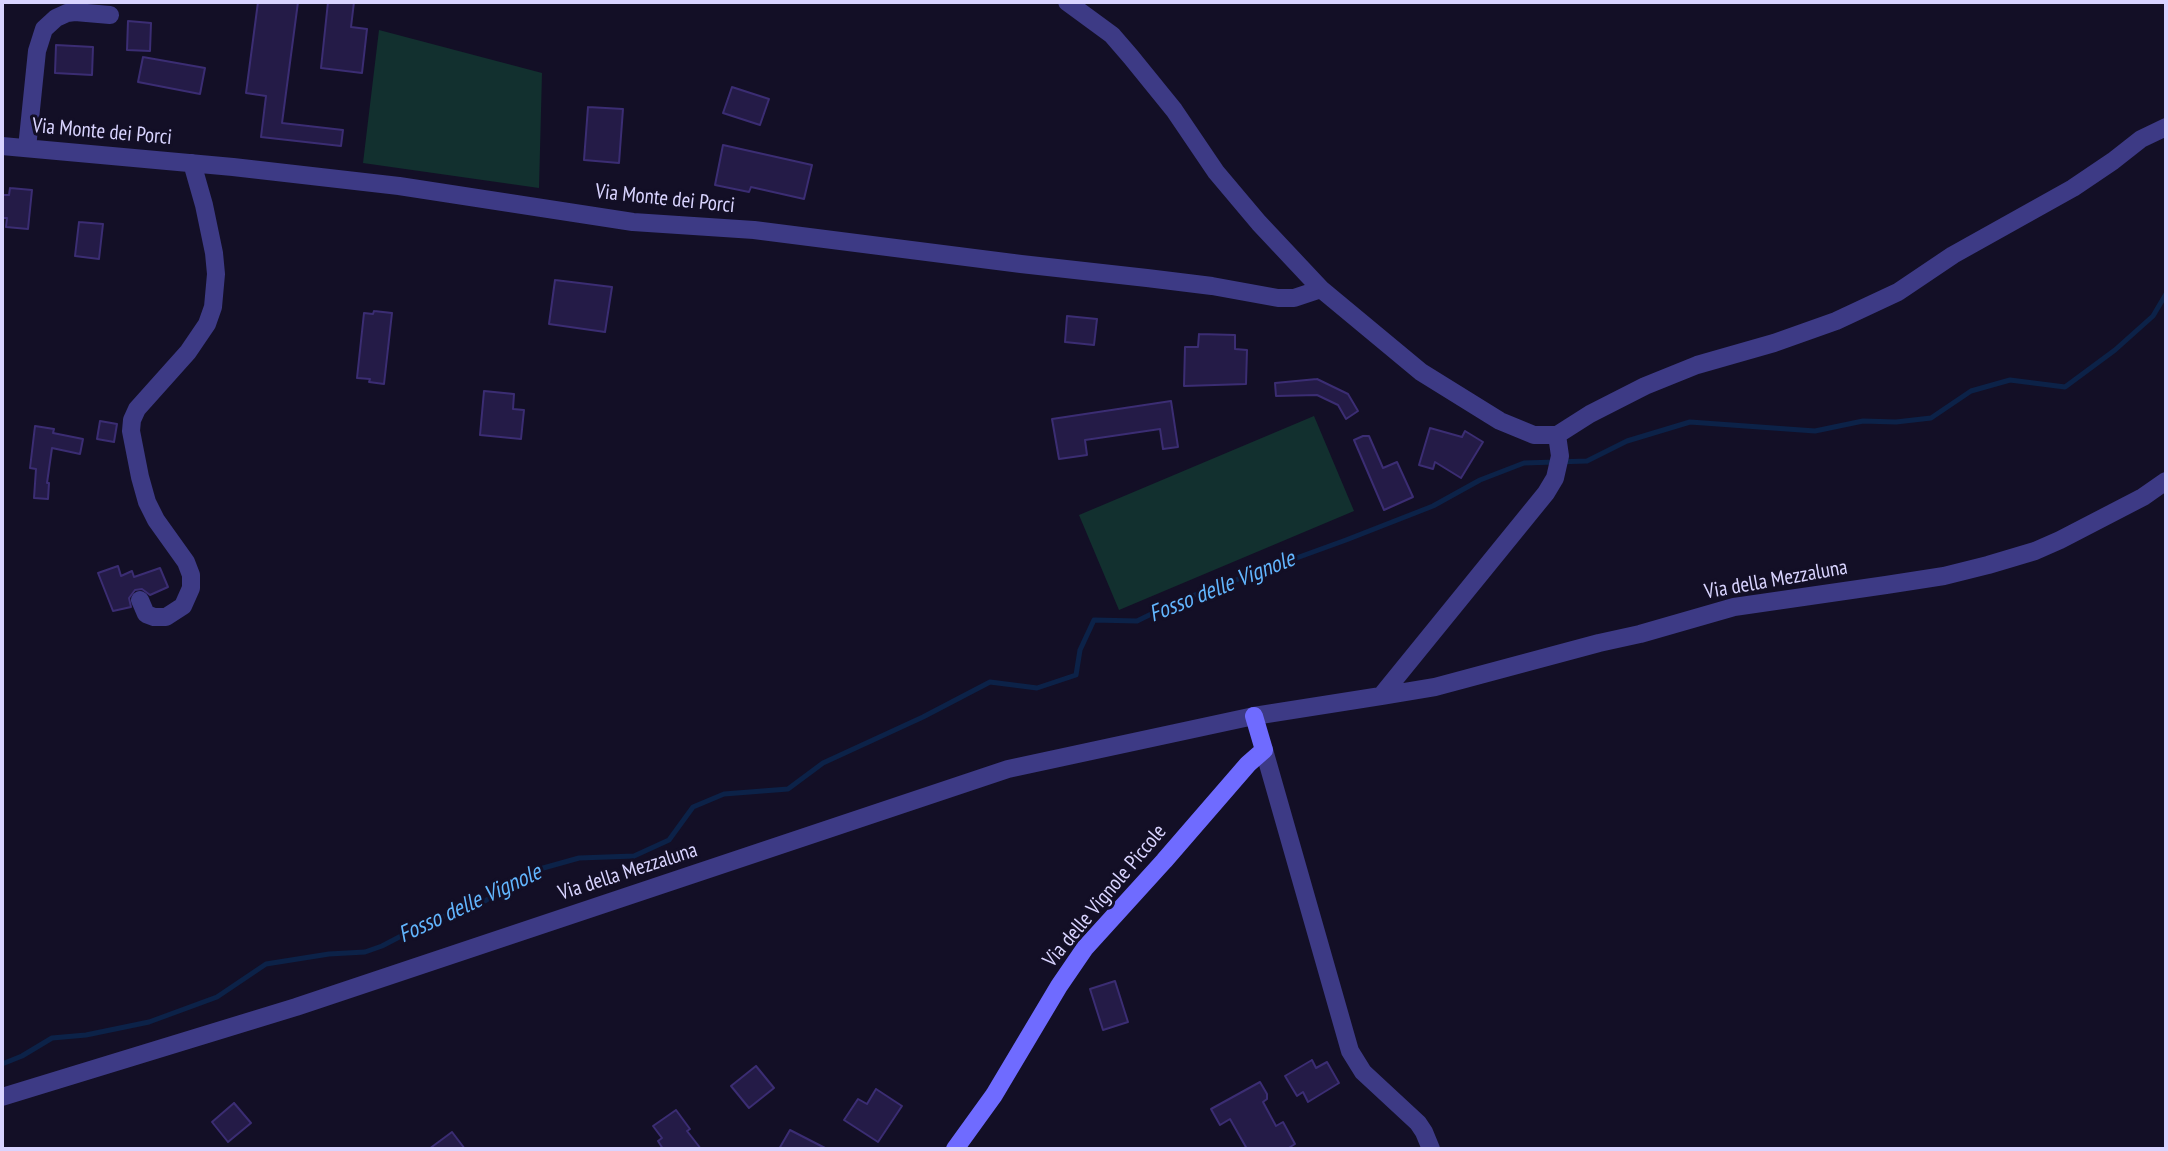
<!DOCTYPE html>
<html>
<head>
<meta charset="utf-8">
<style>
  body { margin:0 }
  #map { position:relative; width:2168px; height:1151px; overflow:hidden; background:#130f26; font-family:"PT Sans Narrow",sans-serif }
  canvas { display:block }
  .frame { position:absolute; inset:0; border:4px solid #d9d4ff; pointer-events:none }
</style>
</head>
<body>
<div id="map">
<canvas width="2168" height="1151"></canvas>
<div class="frame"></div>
</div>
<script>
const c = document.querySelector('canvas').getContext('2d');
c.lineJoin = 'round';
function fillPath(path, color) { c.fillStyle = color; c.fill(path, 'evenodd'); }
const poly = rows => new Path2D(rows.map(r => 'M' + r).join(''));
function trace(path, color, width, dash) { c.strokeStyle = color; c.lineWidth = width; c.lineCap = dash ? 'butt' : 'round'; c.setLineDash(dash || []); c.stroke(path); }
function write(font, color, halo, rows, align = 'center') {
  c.font = font + ' "PT Sans Narrow",sans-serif'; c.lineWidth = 6; c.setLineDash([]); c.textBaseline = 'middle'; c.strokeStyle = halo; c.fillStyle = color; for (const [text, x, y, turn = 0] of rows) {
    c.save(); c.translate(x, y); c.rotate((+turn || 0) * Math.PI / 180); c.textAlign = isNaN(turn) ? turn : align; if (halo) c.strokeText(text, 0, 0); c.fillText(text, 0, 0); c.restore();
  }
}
fillPath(poly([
  [379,30,542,73,539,188,363,163],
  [1314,416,1354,511,1119,610,1079,515]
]), '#12302f');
trace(poly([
  [2,1064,22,1056,52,1038,86,1035,149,1022,217,997,266,964,329,954,365,952,382,946,426,923,485,901,529,872,579,858,634,856,669,840,693,807,724,794,788,789,823,763,923,717,990,682,1037,688,1076,675,1080,650,1094,620,1137,621,1178,601,1346,540,1433,506,1480,480,1524,463,1587,461,1627,441,1690,422,1815,431,1863,421,1896,422,1931,418,1971,391,2010,380,2065,387,2115,350,2153,316,2166,294]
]), '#0c2248', 5);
const building = poly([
  [258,2,298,2,282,123,343,130,341,146,261,137,266,96,246,93,258,2],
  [328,2,354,2,351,27,367,29,362,73,321,68,328,2],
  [128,21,151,23,150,51,127,50,128,21],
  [56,45,93,47,92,75,55,73,56,45],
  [143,57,205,68,200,94,138,82,143,57],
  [732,87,769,99,760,125,723,113,732,87],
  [588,107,623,109,619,163,584,160,588,107],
  [723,145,812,165,804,199,751,187,749,192,715,185,723,145],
  [10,188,32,190,28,229,6,227,7,218,2,218,2,195,9,195,10,188],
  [79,222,103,224,99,259,75,256,79,222],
  [555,280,612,287,605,332,549,324,555,280],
  [374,311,392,313,384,384,369,382,370,379,357,378,364,313,373,314,374,311],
  [1067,316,1097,319,1094,345,1065,342,1067,316],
  [1199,334,1235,335,1235,349,1247,350,1246,384,1184,386,1185,347,1198,347,1199,334],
  [1317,379,1348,394,1358,411,1346,419,1338,405,1317,395,1276,396,1275,383,1317,379],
  [484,391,514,394,513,409,524,410,521,439,480,435,484,391],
  [1171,401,1178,447,1163,449,1160,429,1085,440,1087,455,1059,459,1052,419,1171,401],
  [100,421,117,424,114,442,97,439,100,421],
  [35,426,54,429,53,433,83,439,80,454,52,448,47,483,49,483,48,499,34,498,36,469,30,468,35,426],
  [1430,428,1462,437,1465,431,1483,442,1461,478,1435,462,1433,469,1419,465,1430,428],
  [1363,436,1369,436,1383,468,1397,462,1413,497,1384,510,1354,440,1363,436],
  [118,566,121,576,132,571,134,577,160,568,168,587,150,595,142,589,135,590,129,598,131,607,113,611,98,573,118,566],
  [1115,981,1128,1022,1103,1030,1090,989,1115,981],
  [1312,1060,1316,1068,1327,1062,1339,1083,1308,1102,1303,1092,1297,1096,1285,1076,1312,1060],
  [756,1066,774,1088,749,1108,731,1086,756,1066],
  [1260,1082,1267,1094,1267,1099,1263,1102,1276,1126,1283,1122,1295,1144,1287,1149,1247,1149,1230,1119,1220,1125,1211,1109,1260,1082],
  [876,1089,902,1106,878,1142,844,1120,858,1099,867,1104,876,1089],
  [234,1103,251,1123,228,1142,212,1122,234,1103],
  [676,1110,690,1129,687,1131,701,1149,663,1149,658,1141,662,1138,653,1126,676,1110],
  [790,1130,827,1149,779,1149,790,1130],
  [452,1132,465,1149,429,1149,452,1132]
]);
fillPath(building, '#241b47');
trace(building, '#3b2d73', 2);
trace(poly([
  [1067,2,1112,35,1131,57,1174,110,1216,172,1259,223,1321,289,1421,372,1500,421,1534,435,1557,435,1590,414,1645,386,1697,365,1774,343,1836,321,1898,292,1953,255,2073,188,2113,161,2141,139,2166,127],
  [2,146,233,167,399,186,633,222,754,230,1021,264,1147,278,1212,286,1278,298,1294,298,1321,289],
  [27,148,37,51,44,29,56,18,67,13,75,12,110,15],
  [1557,435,1560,456,1555,478,1546,493,1381,696,1435,687,1599,643,1640,634,1734,607,1886,585,1944,576,1988,565,2035,551,2060,540,2143,497,2166,481],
  [140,600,146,614,154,617,166,617,183,606,191,588,191,575,186,562,156,520,147,502,140,477,131,431,132,420,137,409,188,352,207,324,213,307,216,274,214,253,204,205,192,163],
  [1264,750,1350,1051,1363,1072,1418,1123,1424,1132,1431,1149],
  [2,1097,296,1007,1008,769,1254,716,1381,696]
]), '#3d3a85', 18);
trace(poly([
  [955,1149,994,1095,1059,986,1085,948,1164,861,1248,764,1264,750,1254,716]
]), '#6f6bff', 18);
write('21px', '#d9d4ff', '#130f26', [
  ["Via Monte dei Porci",102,132,5],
  ["Via Monte dei Porci",665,199,6],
  ["Via della Mezzaluna",1776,580,-10],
  ["Via della Mezzaluna",628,872,-18],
  ["Via delle Vignole Piccole",1105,896,-50]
]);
write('italic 23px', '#62b6ff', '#130f26', [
  ["Fosso delle Vignole",1222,587,-22],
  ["Fosso delle Vignole",470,904,-25]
]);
</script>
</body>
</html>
